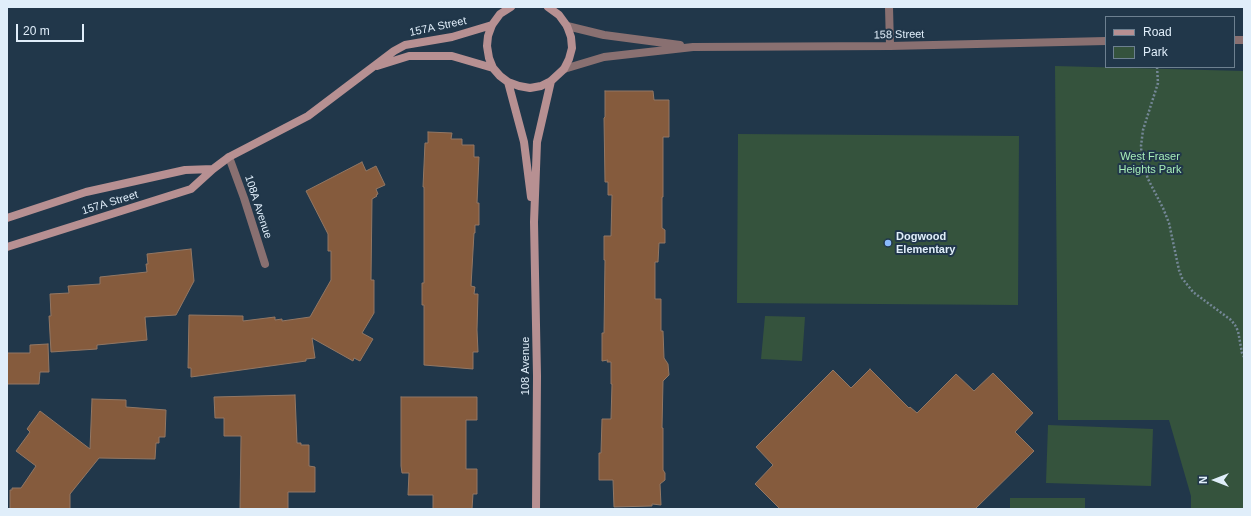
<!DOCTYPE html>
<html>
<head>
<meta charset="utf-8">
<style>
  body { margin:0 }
  #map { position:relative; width:1251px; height:516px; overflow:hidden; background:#21374a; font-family:Helvetica,sans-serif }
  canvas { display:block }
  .frame { position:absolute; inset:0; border:8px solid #e0eefa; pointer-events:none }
  .legend { position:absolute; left:1105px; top:16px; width:130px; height:52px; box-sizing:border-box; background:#21374a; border:1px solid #6d8090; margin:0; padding:5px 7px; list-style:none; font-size:12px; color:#e0eefa }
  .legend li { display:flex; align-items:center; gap:8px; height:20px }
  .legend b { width:20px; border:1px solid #6d8090 }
  .north { position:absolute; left:1195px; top:460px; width:40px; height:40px; -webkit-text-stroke:3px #21374a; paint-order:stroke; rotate:270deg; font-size:11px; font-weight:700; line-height:16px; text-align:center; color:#e0eefa }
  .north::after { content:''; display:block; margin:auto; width:14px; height:18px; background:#e0eefa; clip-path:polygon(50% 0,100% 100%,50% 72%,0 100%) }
  .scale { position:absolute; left:16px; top:24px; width:68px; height:18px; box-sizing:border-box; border:2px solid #e0eefa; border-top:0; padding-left:5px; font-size:12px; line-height:14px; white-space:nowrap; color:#e0eefa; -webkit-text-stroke:3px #21374a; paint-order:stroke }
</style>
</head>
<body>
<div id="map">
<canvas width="1251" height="516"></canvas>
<div class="frame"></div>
<ul class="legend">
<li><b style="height:5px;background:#b79092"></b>Road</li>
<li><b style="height:11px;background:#35533d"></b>Park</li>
</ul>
<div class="north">N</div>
<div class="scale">20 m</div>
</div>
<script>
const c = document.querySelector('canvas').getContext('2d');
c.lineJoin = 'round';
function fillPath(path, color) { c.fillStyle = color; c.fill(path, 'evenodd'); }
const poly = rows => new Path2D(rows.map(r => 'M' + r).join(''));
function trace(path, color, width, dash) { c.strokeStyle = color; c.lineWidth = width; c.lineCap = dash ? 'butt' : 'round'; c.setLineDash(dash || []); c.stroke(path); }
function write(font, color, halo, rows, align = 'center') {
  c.font = font + ' Helvetica,sans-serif'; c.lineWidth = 4; c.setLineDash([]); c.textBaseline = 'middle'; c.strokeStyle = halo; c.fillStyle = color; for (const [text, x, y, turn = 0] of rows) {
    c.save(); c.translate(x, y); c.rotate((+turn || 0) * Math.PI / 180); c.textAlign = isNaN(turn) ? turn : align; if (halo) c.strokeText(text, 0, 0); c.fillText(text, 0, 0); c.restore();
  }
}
fillPath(poly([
  [1055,66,1244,71,1244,509,1191,509,1191,496,1169,420,1058,420],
  [738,134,1019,136,1018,305,737,303],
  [765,316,805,317,802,361,761,359],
  [1048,425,1153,429,1151,486,1046,483],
  [1010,498,1085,498,1085,509,1010,509]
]), '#35533d');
const building = poly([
  [605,91,653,91,654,100,669,100,669,137,663,137,663,197,662,197,662,228,665,230,665,243,659,243,658,262,655,262,655,299,661,299,661,331,663,331,664,358,668,364,669,375,663,381,662,428,663,428,663,470,665,473,665,480,660,484,661,505,652,504,652,506,614,507,613,480,599,480,599,453,601,453,602,419,611,419,612,384,611,384,611,362,607,362,608,360,602,361,602,333,604,333,605,260,604,260,604,236,611,236,612,195,608,195,608,182,605,182,604,118,605,117,605,91],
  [428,132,452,133,451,139,462,139,462,145,474,145,474,157,479,157,477,203,479,203,479,225,475,225,475,233,474,233,471,286,475,287,474,294,478,294,477,330,478,352,473,352,473,369,424,365,424,305,422,305,422,283,424,283,424,187,423,187,425,143,428,143,428,132],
  [362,162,366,171,376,166,385,185,376,189,378,194,376,195,377,196,372,199,371,280,374,280,374,313,362,333,373,339,360,361,354,358,353,361,312,338,315,358,306,359,306,361,191,377,191,368,188,368,189,315,243,316,243,321,275,317,275,320,282,319,282,321,310,317,331,280,331,251,328,251,328,234,306,191,362,162],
  [191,249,194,281,176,315,145,317,147,340,97,345,97,349,51,352,49,316,51,316,50,294,69,293,68,286,100,284,100,277,147,272,146,264,148,264,147,254,191,249],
  [48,344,49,372,40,372,39,384,7,384,7,353,30,353,30,345,48,344],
  [870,369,909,408,910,407,917,413,956,374,974,391,993,373,1033,413,1015,432,1034,451,975,509,780,509,755,484,773,465,756,447,833,370,851,388,870,369],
  [295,395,297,443,301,443,301,445,309,445,309,466,315,467,315,492,288,492,288,509,240,509,241,436,224,436,224,418,215,418,214,397,295,395],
  [401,397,477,397,477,420,466,420,466,469,477,469,477,494,473,494,472,509,433,509,433,495,408,495,409,473,402,473,401,466,401,397],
  [92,399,126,400,126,407,166,410,165,437,159,437,159,443,156,443,155,459,99,458,70,494,70,509,10,509,10,490,12,490,12,488,21,488,36,466,16,451,30,432,27,429,40,411,90,449,92,399]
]);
fillPath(building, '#855b3d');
trace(building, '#927764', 1);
trace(poly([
  [1157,67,1158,83,1143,130,1141,146,1142,161,1148,179,1163,208,1169,223,1179,270,1182,278,1193,292,1231,320,1235,325,1238,331,1242,353,1244,357]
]), '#748796', 2.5, [2, 2]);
trace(poly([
  [889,7,890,46],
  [567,26,604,35,680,45],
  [1234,40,1244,40],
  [564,69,604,57,693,47,890,46,1106,41],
  [229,157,244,198,265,264]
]), '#897071', 8);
trace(poly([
  [511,7,500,14,492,25,488,36,487,46,489,58,493,68,500,76,508,82,519,86,530,88,541,86,551,81,564,69,569,59,572,48,571,37,567,26,559,15,548,7],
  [377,66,409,56,452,56,493,68],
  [508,82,524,142,531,197],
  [7,218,86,192,185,170,213,169],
  [7,247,191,189,213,169,229,157,308,116,394,51,405,45,452,37,492,25],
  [536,509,537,376,534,222,537,142,551,81]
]), '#b79092', 8);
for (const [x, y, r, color] of [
  [888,243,4,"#8abafc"]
]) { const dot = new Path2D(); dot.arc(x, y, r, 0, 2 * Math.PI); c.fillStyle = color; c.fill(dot); trace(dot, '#21374a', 1.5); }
write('11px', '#e0eefa', '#21374a', [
  ["157A Street",438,27,-12],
  ["158 Street",899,35,-1],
  ["157A Street",110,203,-17],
  ["108A Avenue",258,207,72],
  ["108 Avenue",526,366,-90]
]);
write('11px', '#a6ecb8', '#21374a', [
  ["West Fraser",1150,157],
  ["Heights Park",1150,170]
]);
write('bold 11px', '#e0eefa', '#21374a', [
  ["Dogwood",896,237],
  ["Elementary",896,250]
], 'left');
</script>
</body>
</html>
